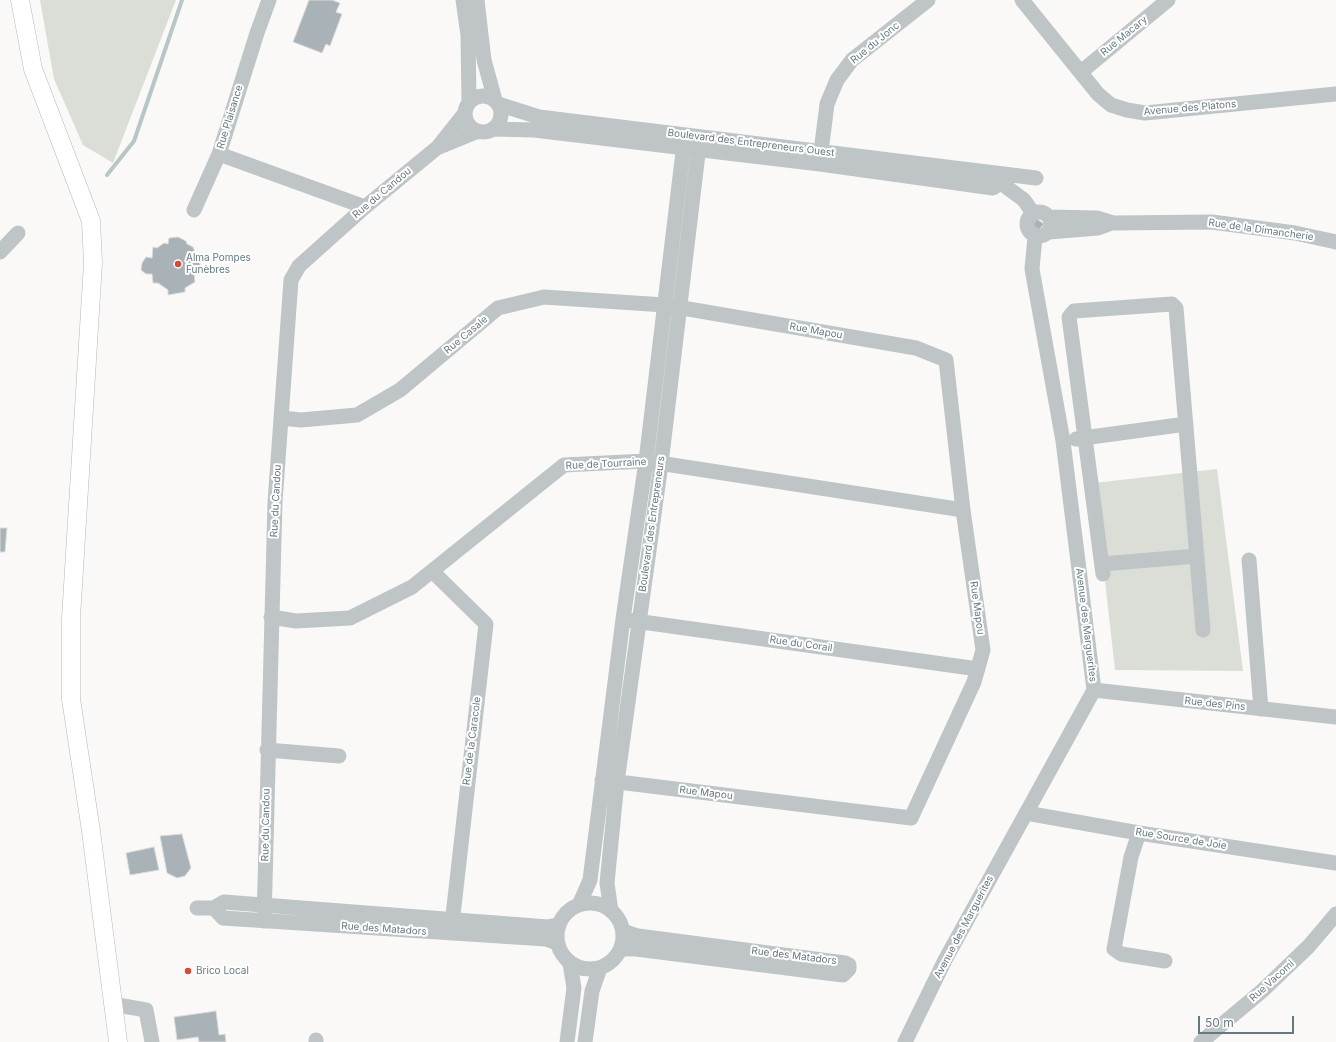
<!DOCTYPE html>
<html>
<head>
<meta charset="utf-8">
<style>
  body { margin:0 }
  #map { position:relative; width:1336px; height:1042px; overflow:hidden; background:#faf9f8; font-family:Inter,sans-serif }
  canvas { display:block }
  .scale { position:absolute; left:1198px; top:1016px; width:96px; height:18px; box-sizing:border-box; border:2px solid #667981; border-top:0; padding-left:5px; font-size:12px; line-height:14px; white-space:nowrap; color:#667981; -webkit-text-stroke:3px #fff; paint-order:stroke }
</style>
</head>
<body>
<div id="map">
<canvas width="1336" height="1042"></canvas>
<div class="scale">50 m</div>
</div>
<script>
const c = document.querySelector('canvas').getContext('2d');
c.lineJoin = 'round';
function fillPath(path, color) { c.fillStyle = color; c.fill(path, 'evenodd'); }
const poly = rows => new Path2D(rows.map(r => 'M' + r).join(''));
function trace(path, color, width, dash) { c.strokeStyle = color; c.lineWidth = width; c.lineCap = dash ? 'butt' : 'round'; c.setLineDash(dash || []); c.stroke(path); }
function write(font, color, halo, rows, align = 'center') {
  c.font = font + ' Inter,sans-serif'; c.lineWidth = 4; c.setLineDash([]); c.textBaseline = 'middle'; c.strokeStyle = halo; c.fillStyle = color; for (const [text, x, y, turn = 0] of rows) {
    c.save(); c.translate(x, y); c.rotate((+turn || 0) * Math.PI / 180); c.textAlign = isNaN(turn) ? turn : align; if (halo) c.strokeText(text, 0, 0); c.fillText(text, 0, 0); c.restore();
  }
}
fillPath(poly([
  [40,0,176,0,113,163,83,145,54,79],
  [1217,469,1243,671,1115,670,1094,483]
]), '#dbded7');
trace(poly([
  [107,175,134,141,182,0]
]), '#b8c6c8', 4);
const building = poly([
  [309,0,332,0,340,3,336,12,342,14,330,46,326,44,322,53,293,42,309,0],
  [1037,219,1044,224,1039,230,1032,225,1037,219],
  [178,237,186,241,187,244,193,247,195,252,196,260,199,261,201,268,194,272,195,282,185,288,185,292,168,295,168,290,158,283,153,283,152,274,146,274,141,270,142,263,146,257,152,258,153,247,157,248,164,243,168,244,169,238,178,237],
  [0,528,7,528,5,552,0,552,0,528],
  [182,834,191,868,185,876,177,878,167,873,160,836,182,834],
  [154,847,159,870,130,875,126,853,154,847],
  [216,1011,219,1035,225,1034,226,1042,199,1042,198,1037,177,1040,174,1017,216,1011]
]);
fillPath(building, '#a9b2b7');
trace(building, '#dcdbda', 1);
const major = poly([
  [20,0,33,69,91,221,93,263,71,618,71,699,91,831,118,1042]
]);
trace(major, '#b3b9bc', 19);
trace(poly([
  [269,0,257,33,219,154,365,207],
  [463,0,468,35,469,102],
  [477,0,484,60,495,100],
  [1022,0,1098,94,1111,105,1127,110,1145,113,1336,94],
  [1081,72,1168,0],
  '465 114a18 18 0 1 1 36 0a18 18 0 1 1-36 0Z',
  [498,104,539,117,1036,178],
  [493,129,534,130,820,164,993,188,1001,183],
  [439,147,478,131],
  [820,160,827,104,837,80,852,60,928,0],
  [996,176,1001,183,1024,200,1033,213],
  [194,210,219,154],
  '1027 224a12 12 0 1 1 24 0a12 12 0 1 1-24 0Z',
  [1049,217,1097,218,1113,223,1212,222,1295,233,1336,242],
  [1049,232,1098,228,1109,224],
  [0,252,18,233],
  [281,418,301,420,357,415,400,390,498,308,544,297,665,305,916,348,946,360,963,510,983,650,974,682,911,818,602,780],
  [1076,439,1186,424],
  [1249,560,1261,709],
  [1102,564,1197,556],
  [432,571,486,624,451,933],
  [1103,574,1069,317,1074,311,1172,304,1176,308,1203,630],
  [271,617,296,621,350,618,412,587,564,465,646,461,963,510],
  [628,620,978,669],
  [1094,690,1336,717],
  [267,750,339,756],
  [1026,813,1139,833,1336,863],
  [1139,833,1131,857,1114,949,1121,954,1165,961],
  '557 936a33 33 0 1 1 66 0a33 33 0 1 1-66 0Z',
  [579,905,590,880,623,619,646,461,685,135],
  [197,908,214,908,223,918,546,939,557,943],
  [214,908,224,902,548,927,559,925],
  [611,911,607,883,617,782,661,464,700,137],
  [264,921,275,502,291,280,299,266,365,207,438,147,465,113],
  [621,949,636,949,843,975,849,969,849,965,845,963,638,936,623,931],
  [112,1004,146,1010,152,1042],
  [316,1040,316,1042],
  [567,1042,574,988,570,963],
  [585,1042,592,991,600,968],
  [905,1042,945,960,1094,690,1063,441,1032,269,1035,237],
  [1201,1042,1262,991,1309,946,1336,914]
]), '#bfc5c7', 15);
trace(major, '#fff', 18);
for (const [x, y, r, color] of [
  [178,264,4,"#d84a3a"],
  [188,971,4,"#d84a3a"]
]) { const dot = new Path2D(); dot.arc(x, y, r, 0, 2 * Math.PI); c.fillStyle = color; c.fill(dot); trace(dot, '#fff', 1.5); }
write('10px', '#667981', '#fff', [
  ["Rue Macary",1124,36,-39],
  ["Rue du Jonc",875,43,-39],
  ["Avenue des Platons",1190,108,-5],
  ["Rue Plaisance",230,117,-73],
  ["Boulevard des Entrepreneurs Ouest",751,143,7],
  ["Rue du Candou",382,193,-40],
  ["Rue de la Dimancherie",1261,230,8],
  ["Rue Mapou",816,331,10],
  ["Rue Casale",466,335,-40],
  ["Rue de Tourraine",606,464,-3],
  ["Rue du Candou",276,501,-87],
  ["Boulevard des Entrepreneurs",652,524,-82],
  ["Rue Mapou",977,608,82],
  ["Avenue des Marguerites",1086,625,83],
  ["Rue du Corail",801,644,8],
  ["Rue des Pins",1215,704,6],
  ["Rue de la Caracole",472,741,-83],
  ["Rue Mapou",706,793,7],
  ["Rue du Candou",266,825,-89],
  ["Rue Source de Joie",1181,839,9],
  ["Avenue des Marguerites",964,927,-62],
  ["Rue des Matadors",384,929,4],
  ["Rue des Matadors",794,956,7],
  ["Rue Vacomi",1272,981,-42]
]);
write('10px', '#667981', '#fff', [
  ["Alma Pompes",186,258],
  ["Funèbres",186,270],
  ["Brico Local",196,971]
], 'left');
</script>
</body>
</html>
